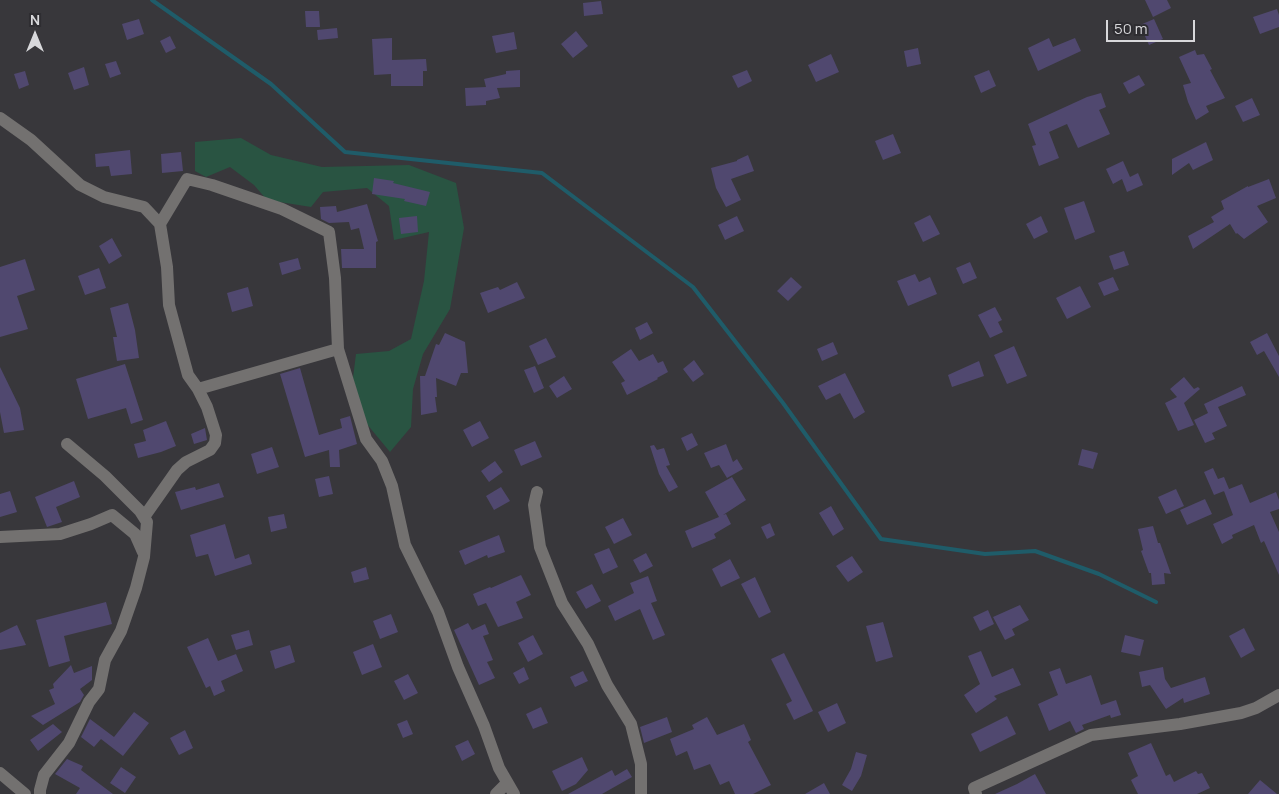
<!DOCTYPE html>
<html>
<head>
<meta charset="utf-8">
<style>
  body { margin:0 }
  #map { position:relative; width:1279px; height:794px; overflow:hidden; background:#38373b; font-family:Manrope,sans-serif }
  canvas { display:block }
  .north { position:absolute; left:10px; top:10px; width:50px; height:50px; -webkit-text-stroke:4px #2e2d31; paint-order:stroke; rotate:0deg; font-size:14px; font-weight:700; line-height:20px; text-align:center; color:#d8d8db }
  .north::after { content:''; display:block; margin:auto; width:18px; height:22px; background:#d8d8db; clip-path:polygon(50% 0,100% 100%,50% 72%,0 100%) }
  .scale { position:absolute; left:1106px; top:20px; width:89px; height:22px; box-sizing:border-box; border:2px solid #d8d8db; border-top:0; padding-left:6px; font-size:15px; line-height:18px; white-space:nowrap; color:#d8d8db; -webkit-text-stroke:4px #2e2d31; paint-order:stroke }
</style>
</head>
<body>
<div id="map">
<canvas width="1279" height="794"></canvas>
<div class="north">N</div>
<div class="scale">50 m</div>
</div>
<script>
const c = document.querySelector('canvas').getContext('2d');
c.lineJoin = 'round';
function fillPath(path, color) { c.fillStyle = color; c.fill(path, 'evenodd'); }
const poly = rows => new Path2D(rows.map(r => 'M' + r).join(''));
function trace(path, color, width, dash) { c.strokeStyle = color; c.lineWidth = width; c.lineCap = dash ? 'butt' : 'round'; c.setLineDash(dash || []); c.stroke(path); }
fillPath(poly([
  [241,138,271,155,322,167,409,165,456,183,464,228,450,309,423,354,413,389,411,427,390,452,366,423,353,378,356,354,389,351,411,339,424,281,429,232,394,240,389,206,367,188,323,192,311,207,267,200,254,185,230,167,206,177,195,171,195,142]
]), '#295442');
trace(poly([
  [152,0,271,84,345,152,542,173,693,287,783,403,881,539,985,554,1035,551,1099,574,1156,602]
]), '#1f5c69', 4);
fillPath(poly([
  [1145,0,1167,0,1171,8,1153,17],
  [601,1,603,14,584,16,583,3],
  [1277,9,1279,15,1279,27,1260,34,1253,17],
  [305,11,319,11,320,27,306,27],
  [139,19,144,34,127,40,122,24],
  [1154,19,1163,39,1149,45,1140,25],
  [337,28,338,38,318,40,317,30],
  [576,31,588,46,573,58,561,44],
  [514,32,517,49,496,53,492,36],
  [170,36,176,48,166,53,160,41],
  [392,38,392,60,426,59,427,71,423,71,423,86,391,86,391,74,374,75,372,39],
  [1049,38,1053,47,1075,38,1081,51,1038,71,1028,48],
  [918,48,921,64,907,67,904,51],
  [1195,50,1197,55,1204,54,1212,69,1210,70,1225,98,1206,106,1209,112,1196,120,1188,102,1183,85,1191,83,1179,57],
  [831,54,839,72,816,82,808,65],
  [116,61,121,74,110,78,105,64],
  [84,67,89,85,74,90,68,73],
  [520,70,520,87,497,88,500,98,486,101,486,105,466,106,465,88,486,87,484,79,506,74,506,71],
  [747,70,752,81,738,88,732,76],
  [989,70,996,86,981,93,974,76],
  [25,71,29,85,19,89,14,74],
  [1139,75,1145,85,1129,94,1123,83],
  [1101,93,1106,107,1099,110,1110,134,1078,148,1067,124,1049,132,1059,158,1039,166,1032,146,1036,145,1028,124,1087,97],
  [1252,98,1260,115,1243,122,1235,106],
  [893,134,901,153,883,160,875,141],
  [1206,142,1213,160,1193,170,1189,163,1172,175,1172,159],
  [130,150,132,174,111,176,109,166,96,167,95,154],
  [181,152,183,171,162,173,161,154],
  [748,155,754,171,731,179,741,200,726,207,716,188,711,168,737,161,737,160],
  [1123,161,1130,177,1138,173,1143,185,1127,192,1122,179,1113,184,1106,169],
  [374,178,394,181,393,183,430,192,426,206,404,201,405,199,372,194],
  [1269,179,1276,198,1257,206,1268,222,1244,239,1237,233,1236,234,1230,224,1193,249,1188,236,1214,222,1211,217,1224,209,1221,201,1248,186,1248,187],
  [1084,201,1095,232,1075,240,1064,208],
  [367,204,378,241,376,242,376,268,342,268,341,249,364,249,359,228,351,230,349,222,329,223,321,219,320,207,336,206,337,212],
  [930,215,940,234,923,242,914,223],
  [417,216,418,232,401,234,399,218],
  [737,216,744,231,725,240,718,225],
  [1041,216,1048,232,1034,239,1026,224],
  [112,238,122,256,109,264,99,246],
  [1124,251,1129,265,1114,270,1109,256],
  [298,258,301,269,282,275,279,263],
  [25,259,35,290,17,296,28,329,0,337,0,267],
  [970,262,977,278,963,284,956,268],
  [99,268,106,288,85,295,78,276],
  [915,274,919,282,930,277,937,294,908,306,897,281],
  [791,277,802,287,788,301,777,291],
  [1113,277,1119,290,1104,296,1098,283],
  [517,282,525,298,488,313,480,293,498,287,500,290],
  [1080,286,1091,307,1067,319,1056,298],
  [248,287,253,306,232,312,227,293],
  [128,303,135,330,139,358,117,361,113,337,117,337,110,308],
  [995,307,1002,320,998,322,1003,332,990,338,978,315],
  [647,322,653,333,640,340,635,328],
  [445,333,465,342,468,373,461,373,456,386,436,378,437,397,435,397,437,412,421,415,420,376,425,376,436,344,439,345],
  [1267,333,1279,356,1279,377,1264,351,1257,355,1250,342],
  [546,338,556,357,538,365,529,346],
  [833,342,838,354,822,361,817,349],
  [1014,346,1027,376,1007,384,994,355],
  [631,349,639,361,653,354,658,363,663,361,668,372,657,378,658,379,627,395,621,383,625,381,612,362],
  [694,360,704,374,693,382,683,369],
  [979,361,984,376,952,387,948,375],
  [125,364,143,420,131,424,126,408,88,419,76,379],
  [535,366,544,388,534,393,524,370],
  [0,367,20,408,24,430,4,433,0,412],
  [300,368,319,435,342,428,340,419,350,416,357,444,339,450,340,467,330,467,329,450,305,457,280,374],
  [845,373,865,412,854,419,840,393,826,400,818,386],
  [564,376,572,389,557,398,549,386],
  [1184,377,1194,389,1198,387,1200,389,1184,403,1194,425,1178,431,1165,403,1177,397,1170,389],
  [1242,386,1246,395,1218,407,1227,426,1212,433,1215,439,1205,443,1194,420,1208,413,1204,404],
  [166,421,176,446,161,452,138,458,134,444,146,441,143,430],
  [480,421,489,438,472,447,463,430],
  [205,428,207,440,194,444,191,434],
  [692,433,698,445,687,451,681,438],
  [535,441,542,457,521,466,514,450],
  [726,444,733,462,737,459,743,469,727,478,719,465,711,468,704,453],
  [654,445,657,450,664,448,670,465,666,466,678,487,669,492,659,474,650,446],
  [272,447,279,467,257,474,251,454],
  [1082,449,1098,453,1093,469,1078,465],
  [495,461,503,472,489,482,481,471],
  [1213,468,1218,479,1224,477,1229,489,1214,495,1204,472],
  [329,476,333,494,319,497,315,479],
  [732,477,746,500,723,515,726,514,731,524,714,534,716,538,692,548,685,531,719,517,705,492],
  [74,481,80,497,56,507,62,522,47,527,35,497],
  [219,483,224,497,181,510,175,492,195,487,196,490],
  [1242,484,1250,503,1276,492,1279,500,1279,509,1270,512,1279,532,1279,575,1264,541,1261,543,1254,525,1232,535,1233,538,1222,544,1213,524,1233,515,1224,491],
  [501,487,510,501,494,510,486,496],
  [1176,489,1184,506,1166,514,1158,497],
  [10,491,17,512,0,517,0,494],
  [1205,499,1212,514,1187,525,1180,510],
  [831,506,844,529,833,536,819,513],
  [284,514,287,528,271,532,268,517],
  [623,518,632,535,614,544,605,527],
  [770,523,775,535,767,539,761,527],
  [225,524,235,559,249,554,252,564,215,576,208,554,196,557,190,535],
  [1153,526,1158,543,1160,543,1171,574,1164,573,1165,584,1152,585,1151,573,1149,573,1141,551,1143,550,1138,529],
  [499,535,505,552,488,558,487,555,465,565,459,551],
  [609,548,618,567,603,574,594,554],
  [646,553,653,566,640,573,633,560],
  [852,556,863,572,848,582,836,566],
  [730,559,740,578,721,587,712,569],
  [366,567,369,579,354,583,351,572],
  [521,575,531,595,516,602,523,618,498,627,486,603,478,606,473,594,490,587,491,588],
  [648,576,657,601,651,603,665,635,653,640,640,609,615,621,608,606,634,593,630,583],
  [755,577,771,612,759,618,741,584],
  [592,584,601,601,586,609,576,592],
  [106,602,112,624,64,636,70,661,49,667,36,620],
  [1020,605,1029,620,1012,629,1015,635,1005,640,993,617],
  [988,610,994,624,980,631,973,617],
  [391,614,398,632,380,639,373,621],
  [883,622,893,657,876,662,866,626],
  [468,623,472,630,485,624,489,634,483,636,493,660,487,662,495,678,479,685,454,630],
  [17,625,26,645,0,650,0,633],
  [1244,628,1255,650,1241,658,1229,636],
  [249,630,253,645,236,650,231,635],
  [533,635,543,654,528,662,518,643],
  [1125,635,1144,640,1140,656,1121,652],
  [208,638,218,661,236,654,243,671,221,681,225,691,214,696,210,686,206,688,187,647],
  [373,644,382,667,362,675,353,652],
  [290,645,295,662,275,669,270,651],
  [981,651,992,677,1013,668,1021,685,994,696,997,699,976,713,964,695,980,684,968,656],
  [784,653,813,711,794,720,786,704,792,701,771,659],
  [71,665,74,673,92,666,92,680,80,689,84,695,80,702,43,725,31,716,55,704,49,690,54,688,53,684],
  [524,667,529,679,519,684,513,673],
  [1163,667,1165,679,1171,688,1205,677,1210,694,1184,703,1183,698,1166,709,1150,685,1142,687,1139,672],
  [1060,668,1066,684,1091,675,1101,705,1116,700,1121,715,1111,718,1110,715,1082,725,1084,729,1076,733,1070,721,1049,731,1038,704,1058,695,1049,672],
  [583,671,588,681,575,687,570,677],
  [408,674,418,693,404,700,394,681],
  [837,703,846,723,828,732,818,712],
  [541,707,548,723,533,729,526,714],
  [134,712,149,723,123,756,101,739,94,747,81,737,90,719,114,737],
  [1007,716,1016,734,980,752,971,734],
  [667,717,672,732,644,743,640,727],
  [707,717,717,735,744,724,751,740,748,742,771,785,753,794,735,794,729,781,720,785,710,764,694,770,687,751,676,756,670,739,694,729,692,725],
  [407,720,413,734,403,738,397,724],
  [53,724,62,732,38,751,30,740],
  [185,730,193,748,179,755,170,738],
  [468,740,475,754,462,761,455,746],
  [1151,743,1166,776,1170,774,1174,782,1196,771,1198,774,1202,773,1210,788,1197,794,1138,794,1131,780,1138,776,1128,753],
  [856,752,867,755,861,776,852,791,842,785,851,769],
  [582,757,588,770,576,784,562,791,552,771],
  [67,759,83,766,81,770,113,794,76,794,80,788,55,774],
  [121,767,136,777,125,793,110,783],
  [627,769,632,777,602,794,568,794,612,770,615,776],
  [1035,774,1046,794,995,794,1017,784],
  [1260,780,1277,794,1248,794],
  [824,783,830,794,805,794]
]), '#50486f');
trace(poly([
  [0,118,31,140,80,185,104,197,144,207,160,224,167,267,169,305,188,375,198,389,207,407,216,435,215,443,210,450,186,462,177,470,144,517],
  [160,224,187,179,212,185,282,209,329,232,335,278,338,349,366,439,382,461,392,486,405,545,438,612,458,667,484,726,499,768,514,794],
  [198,389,338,349],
  [537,492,534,505,540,547,562,603,588,644,607,685,631,724,641,764,641,794],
  [0,537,60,534,91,524,112,515,135,534,143,552],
  [0,773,25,794],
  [40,794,40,790,44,775,69,743,89,702,99,689,105,660,121,631,136,588,144,557,147,522,140,511,105,476,67,444],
  [496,794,507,783],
  [976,794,974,788,1091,735,1180,724,1241,713,1256,708,1279,695]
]), '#737170', 12);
</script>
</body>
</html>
